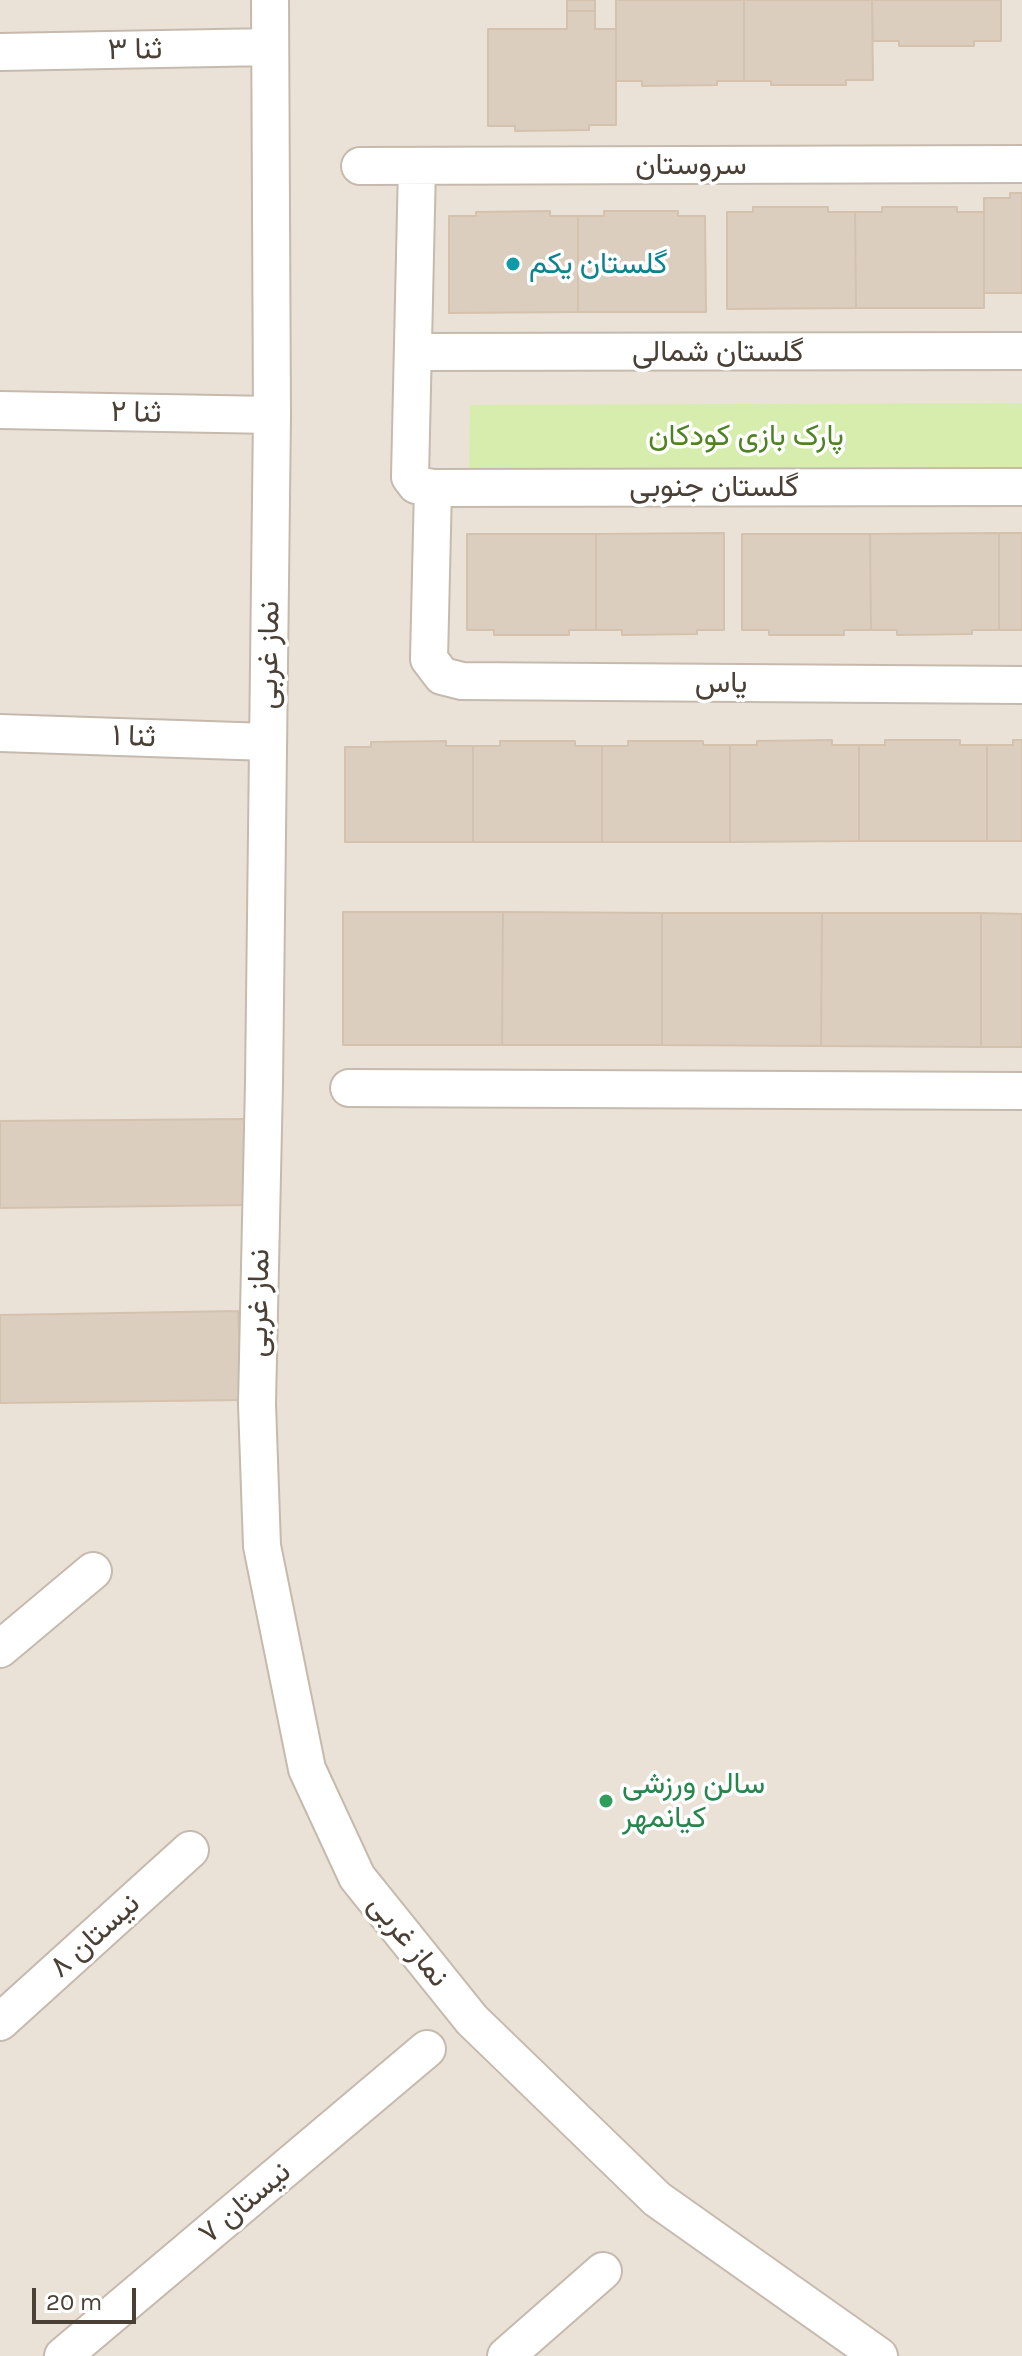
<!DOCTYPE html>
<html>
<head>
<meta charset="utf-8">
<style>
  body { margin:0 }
  #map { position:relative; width:1022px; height:2356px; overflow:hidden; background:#f6f0e8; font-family:Karla,sans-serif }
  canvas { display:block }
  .scale { position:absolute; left:32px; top:2288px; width:104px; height:36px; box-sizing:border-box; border:4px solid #4a4036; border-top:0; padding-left:10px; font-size:24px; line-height:28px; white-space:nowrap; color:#4a4036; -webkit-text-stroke:6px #fff; paint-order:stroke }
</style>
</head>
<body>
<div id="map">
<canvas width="1022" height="2356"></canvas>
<div class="scale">20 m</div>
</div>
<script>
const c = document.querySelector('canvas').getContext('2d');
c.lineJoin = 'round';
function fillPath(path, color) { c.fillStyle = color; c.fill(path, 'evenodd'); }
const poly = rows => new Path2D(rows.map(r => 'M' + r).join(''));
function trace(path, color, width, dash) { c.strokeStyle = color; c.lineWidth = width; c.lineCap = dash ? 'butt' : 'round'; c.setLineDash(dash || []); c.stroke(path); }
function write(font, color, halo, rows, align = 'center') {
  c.font = font + ' Karla,Vazirmatn,sans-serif'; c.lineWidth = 7; c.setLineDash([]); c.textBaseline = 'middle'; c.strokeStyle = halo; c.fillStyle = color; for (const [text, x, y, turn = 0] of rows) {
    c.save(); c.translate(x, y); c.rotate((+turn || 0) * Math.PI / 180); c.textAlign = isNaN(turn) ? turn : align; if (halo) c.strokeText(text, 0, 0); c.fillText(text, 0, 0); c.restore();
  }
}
fillPath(poly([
  [0,0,1022,0,1022,2356,0,2356]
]), '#eae2d6');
fillPath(poly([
  [1022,403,1022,468,469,468,470,405]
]), '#d6edae');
const building = poly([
  [567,0,595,0,595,11,567,11,567,0],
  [616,0,744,0,744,81,717,81,717,85,642,86,642,81,616,81,616,0],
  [744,0,872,0,873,80,846,80,846,85,771,85,771,81,744,81,744,0],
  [872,0,1001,0,1001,41,974,41,974,46,899,46,899,41,873,41,872,0],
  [567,11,595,11,595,29,616,29,616,125,589,125,589,130,515,131,515,126,488,126,488,29,567,29,567,11],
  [1010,193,1022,193,1022,293,984,293,984,198,1010,198,1010,193],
  [753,207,828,207,828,212,855,212,856,308,727,309,727,212,753,212,753,207],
  [882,207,957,207,957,212,984,212,984,308,856,308,855,212,882,212,882,207],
  [550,211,550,216,578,216,578,312,449,313,449,216,476,216,476,212,550,211],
  [604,211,678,211,678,216,705,216,706,312,578,312,578,216,604,216,604,211],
  [724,533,724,630,697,630,697,634,622,635,622,630,596,630,596,534,724,533],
  [999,533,999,630,972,630,972,634,897,635,897,630,871,630,870,534,999,533],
  [999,533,1022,533,1022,630,999,630,999,533],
  [467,534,596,534,596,630,569,630,569,635,494,635,494,630,467,630,467,534],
  [742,534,870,534,871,630,844,630,844,635,769,635,769,630,742,630,742,534],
  [832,740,832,745,859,745,859,841,730,842,730,745,757,745,757,741,832,740],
  [885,740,960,740,960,745,987,745,987,841,859,841,859,745,885,745,885,740],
  [1013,740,1022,740,1022,841,987,841,987,745,1013,745,1013,740],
  [446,741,446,746,473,746,473,842,345,842,345,747,371,747,371,742,446,741],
  [500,741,575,741,575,746,602,746,602,842,473,842,473,746,500,746,500,741],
  [628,741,703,741,703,745,730,745,730,842,602,842,602,746,628,746,628,741],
  [343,912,503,912,502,1045,343,1045,343,912],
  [503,912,662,913,662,1045,502,1045,503,912],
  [662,913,822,913,821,1046,662,1045,662,913],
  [822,913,981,913,981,1047,821,1046,822,913],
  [981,913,1022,914,1022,1047,981,1047,981,913],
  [246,1119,246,1205,0,1208,0,1121,246,1119],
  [238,1311,242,1400,0,1403,0,1315,238,1311]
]);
fillPath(building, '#dbcebf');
trace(building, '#d4c2af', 2);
const minor = poly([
  [270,0,272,415,264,1083,257,1404,262,1546,307,1769,357,1877,472,2020,657,2199,879,2356],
  [0,52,270,47],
  [360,166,1022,164],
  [417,166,410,477,416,485,433,488,1022,487],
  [414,352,1022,351],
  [0,410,272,415],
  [433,488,429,659,442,676,462,681,1022,685],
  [0,733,268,742],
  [349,1088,1022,1091],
  [0,1649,93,1571],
  [0,2022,190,1850],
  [63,2356,427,2049],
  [506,2356,603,2271]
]);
trace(minor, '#c5baad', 40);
trace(minor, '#fff', 36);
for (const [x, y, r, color] of [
  [513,264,8,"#0f9aa8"],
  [606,1801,8,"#2e9e5b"]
]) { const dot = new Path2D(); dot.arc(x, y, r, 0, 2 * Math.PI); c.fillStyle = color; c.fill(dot); trace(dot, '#fff', 3); }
write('30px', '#4a4036', '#fff', [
  ["ثنا ۳",135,50,-1],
  ["سروستان",691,165],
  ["گلستان شمالی",718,352],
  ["ثنا ۲",136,413,1],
  ["گلستان جنوبی",714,487],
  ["نماز غربی",269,655,-89],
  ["یاس",721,683],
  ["ثنا ۱",134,737,2],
  ["نماز غربی",259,1303,-89],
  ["نیستان ۸",95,1936,-42],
  ["نماز غربی",408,1941,51],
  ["نیستان ۷",245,2203,-40]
]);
write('30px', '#0d838f', '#fff', [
  ["گلستان یکم",529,264]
], 'left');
write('30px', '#4f8223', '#fff', [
  ["پارک بازی کودکان",746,436]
]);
write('30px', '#27864d', '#fff', [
  ["سالن ورزشی",622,1784],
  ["کیانمهر",622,1818]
], 'left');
</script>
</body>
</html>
